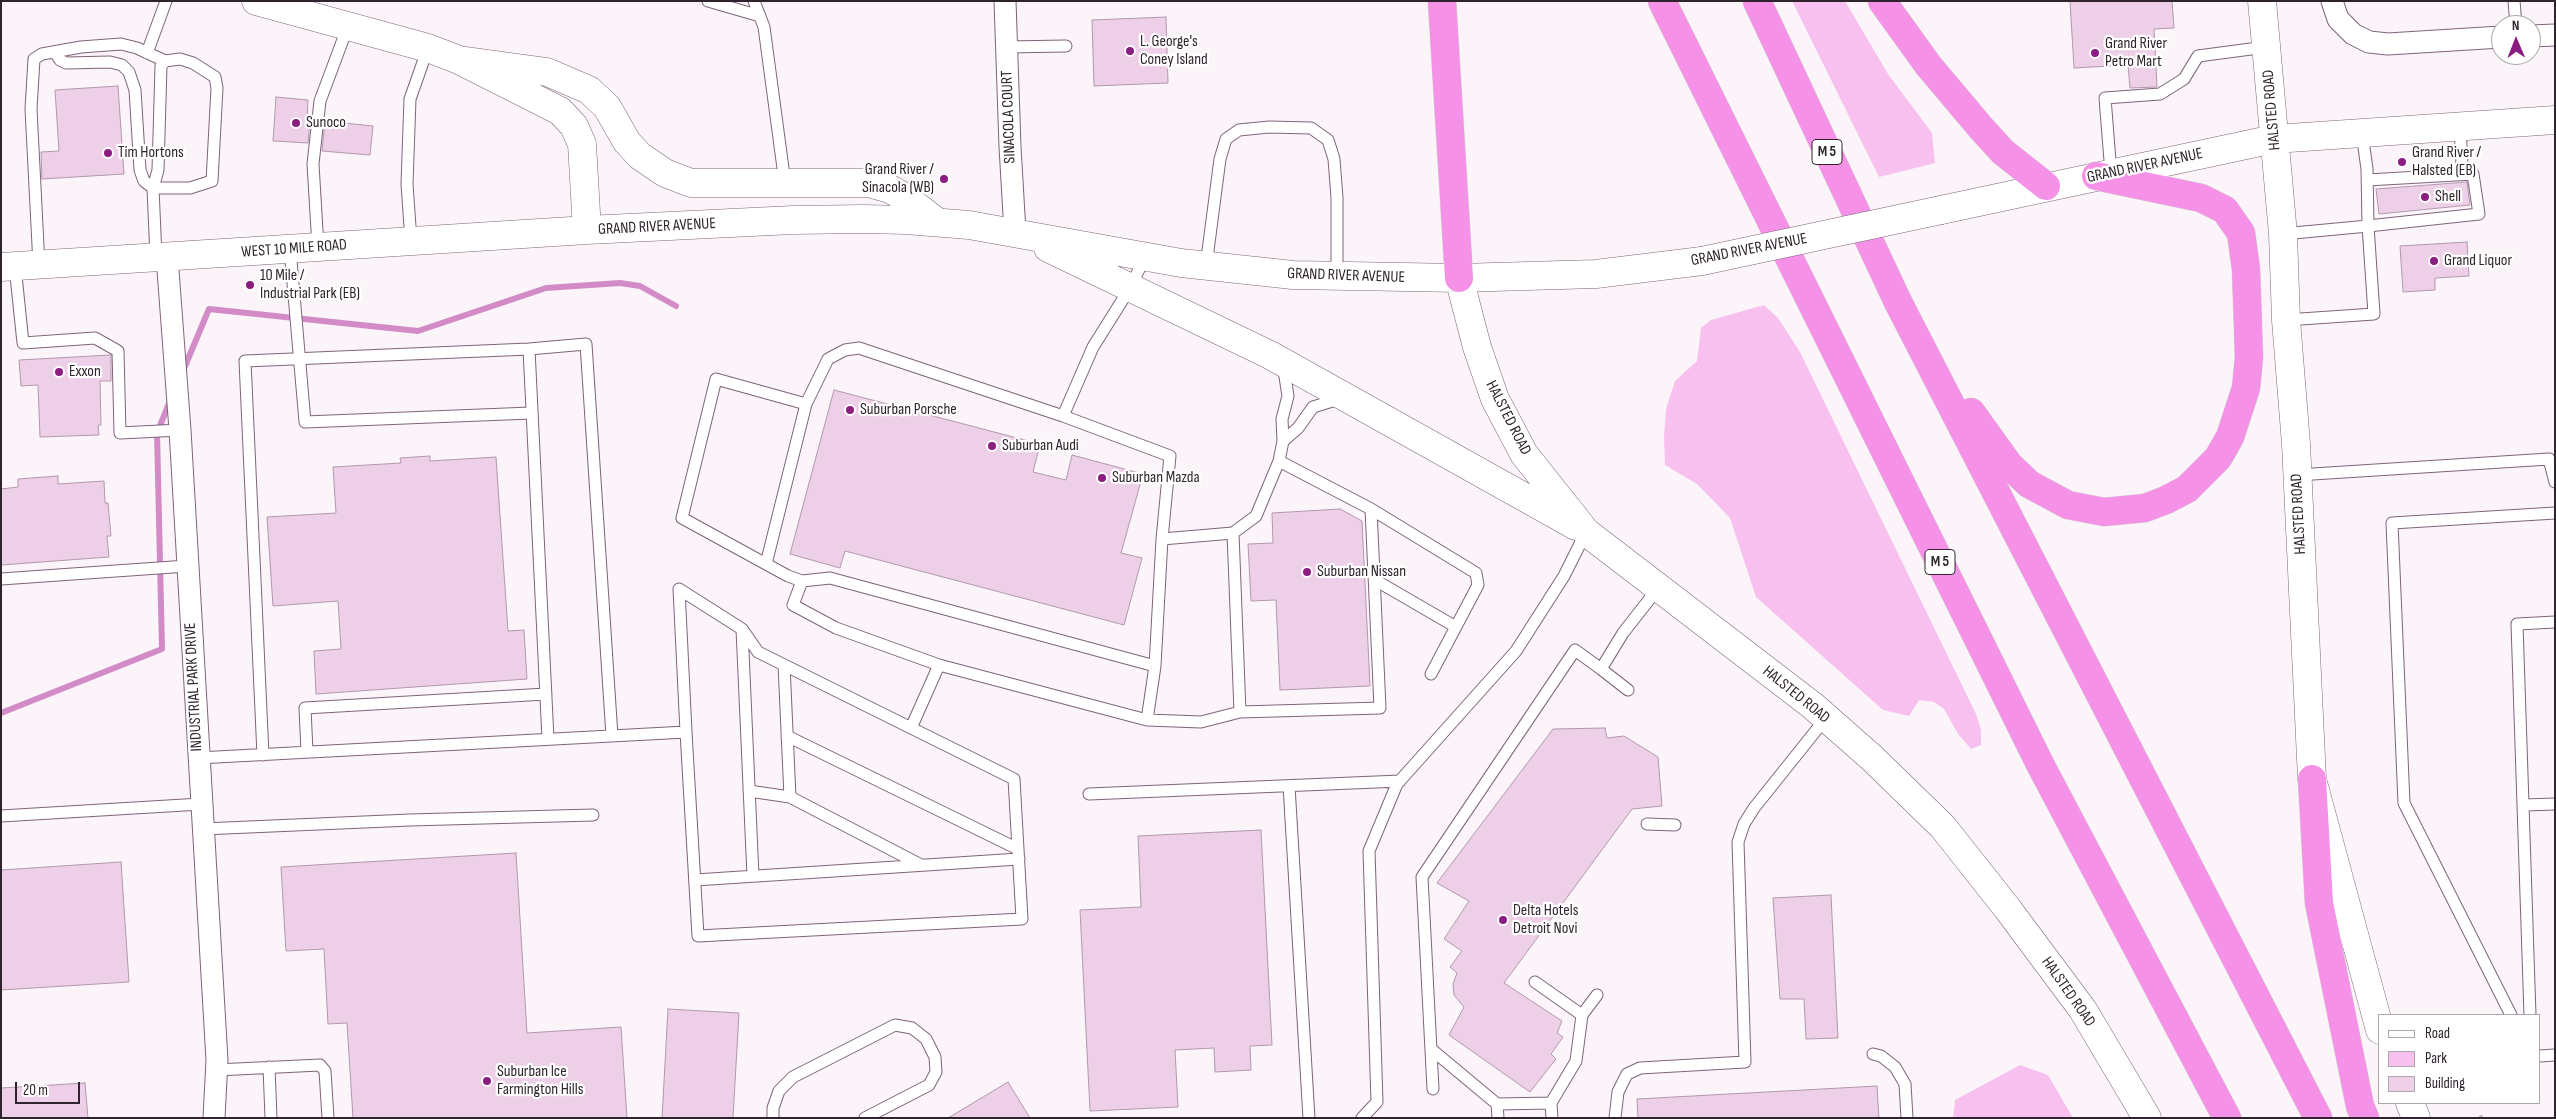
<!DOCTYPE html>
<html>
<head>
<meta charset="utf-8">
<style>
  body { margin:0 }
  #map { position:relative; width:2556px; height:1119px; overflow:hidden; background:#fbf5fa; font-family:"Sofia Sans Condensed",sans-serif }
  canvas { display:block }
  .frame { position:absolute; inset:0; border:2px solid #2f242d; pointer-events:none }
  .legend { position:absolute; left:2378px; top:1014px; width:162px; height:90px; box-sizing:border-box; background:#fff; border:1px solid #aca7ab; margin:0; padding:6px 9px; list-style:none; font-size:15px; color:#2f242d }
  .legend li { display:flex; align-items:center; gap:10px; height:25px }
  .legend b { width:25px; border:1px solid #aca7ab }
  .north { position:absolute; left:2491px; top:15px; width:50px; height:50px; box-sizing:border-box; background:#fff; border:1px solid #aca7ab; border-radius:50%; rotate:359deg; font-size:14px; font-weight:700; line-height:20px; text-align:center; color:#2f242d }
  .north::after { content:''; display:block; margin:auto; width:18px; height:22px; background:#8b1c80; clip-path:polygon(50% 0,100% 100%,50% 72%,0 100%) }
  .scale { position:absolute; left:15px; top:1082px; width:65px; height:22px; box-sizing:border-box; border:2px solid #2f242d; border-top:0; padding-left:6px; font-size:15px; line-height:18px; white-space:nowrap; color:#2f242d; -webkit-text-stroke:4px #fff; paint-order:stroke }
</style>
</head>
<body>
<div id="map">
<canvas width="2556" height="1119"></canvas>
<div class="frame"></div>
<ul class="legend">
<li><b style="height:6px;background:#fff"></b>Road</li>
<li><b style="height:14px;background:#f8c0ef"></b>Park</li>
<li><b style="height:14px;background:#edd0e8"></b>Building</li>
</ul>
<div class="north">N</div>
<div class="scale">20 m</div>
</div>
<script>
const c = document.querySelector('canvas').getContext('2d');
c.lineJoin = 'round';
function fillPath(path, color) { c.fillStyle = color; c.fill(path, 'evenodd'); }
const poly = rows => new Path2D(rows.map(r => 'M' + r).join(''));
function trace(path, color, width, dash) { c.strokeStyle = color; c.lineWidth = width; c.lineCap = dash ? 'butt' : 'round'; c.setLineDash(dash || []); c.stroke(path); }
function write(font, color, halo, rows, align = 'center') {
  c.font = font + ' "Sofia Sans Condensed",sans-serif'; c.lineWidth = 4.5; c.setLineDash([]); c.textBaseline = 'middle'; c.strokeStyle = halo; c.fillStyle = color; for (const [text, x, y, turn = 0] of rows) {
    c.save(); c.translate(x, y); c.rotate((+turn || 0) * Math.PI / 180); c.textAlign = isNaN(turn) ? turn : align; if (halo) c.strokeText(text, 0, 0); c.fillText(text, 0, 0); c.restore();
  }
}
fillPath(poly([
  [1792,1,1845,1,1888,74,1932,133,1935,163,1879,177],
  [1764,305,1778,318,1800,352,1976,714,1981,730,1981,745,1971,749,1958,734,1944,709,1934,702,1919,700,1909,716,1883,710,1756,597,1730,518,1697,484,1665,465,1664,437,1666,409,1675,381,1697,361,1701,328,1711,320],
  [2020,1065,2048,1075,2073,1118,1953,1118,1955,1100]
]), '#f8c0ef');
trace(poly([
  [183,371,209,309,418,331,546,288,620,283,640,286,676,306],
  [1,713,162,649,157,433,170,401]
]), '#d38bc8', 6);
const building = poly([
  [2070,1,2172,1,2174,28,2154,29,2157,87,2130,88,2128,65,2074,68,2070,1],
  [1166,17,1168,83,1094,86,1092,20,1166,17],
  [118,86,124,174,42,179,41,152,59,151,55,90,118,86],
  [276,97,308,100,307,119,310,120,308,143,273,141,276,97],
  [325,121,373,126,370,155,322,151,325,121],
  [2467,182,2470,205,2379,214,2376,189,2467,182],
  [2467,242,2469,276,2435,278,2435,290,2403,292,2400,246,2467,242],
  [111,355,111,381,100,381,101,425,98,425,99,435,40,437,38,385,21,386,19,360,111,355],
  [834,390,1040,444,1033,472,1066,480,1072,455,1143,474,1121,553,1142,558,1124,625,845,551,840,568,790,554,834,390],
  [430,456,430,461,496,457,508,631,524,630,527,679,316,694,314,651,341,649,338,601,273,606,267,517,336,513,333,467,401,463,400,458,430,456],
  [58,476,58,484,104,481,105,503,108,503,111,536,107,536,109,557,1,565,1,489,18,487,18,479,58,476],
  [1340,509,1362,521,1370,686,1280,690,1276,600,1251,601,1248,544,1273,543,1272,513,1340,509],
  [1605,728,1607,738,1624,736,1658,757,1662,806,1632,809,1504,983,1562,1021,1557,1033,1563,1037,1551,1054,1556,1059,1530,1092,1449,1035,1464,1007,1454,995,1453,984,1457,973,1450,967,1462,951,1444,939,1469,901,1437,883,1553,729,1605,728],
  [1261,830,1272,1045,1250,1046,1251,1070,1215,1072,1214,1048,1175,1050,1178,1107,1090,1111,1080,910,1141,907,1138,836,1261,830],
  [516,853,527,1033,621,1027,627,1118,353,1118,347,1023,328,1024,324,949,286,951,281,867,516,853],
  [121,862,129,982,1,990,1,870,121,862],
  [1831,895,1838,1038,1806,1039,1804,999,1780,999,1773,898,1831,895],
  [668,1009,739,1013,733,1118,662,1118,668,1009],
  [1008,1082,1030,1118,948,1118,1008,1082],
  [85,1083,88,1118,1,1118,1,1088,85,1083],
  [1877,1086,1879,1118,1638,1118,1637,1099,1877,1086]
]);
fillPath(building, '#edd0e8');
trace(building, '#b297ad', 1);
const lane = poly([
  [708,1,760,16],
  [754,1,764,27,785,183],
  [2514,1,2516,25],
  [1006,47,1066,46],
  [55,52,60,60,66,63,110,62,122,65,129,72,135,90,140,170,144,181,153,188,190,188,212,181,217,88,215,77,193,63,180,59,165,61,161,66,158,170,153,188,156,257],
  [147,53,166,1],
  [2111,173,2105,98,2160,94,2184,79,2198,56,2266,47],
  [2367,180,2473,174],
  [2283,234,2368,226,2367,169,2362,133],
  [411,241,407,184,410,99,428,48],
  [318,247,313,164,320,101,348,26],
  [290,249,305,422,531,413],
  [39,265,31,109,34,59,42,54,81,47,121,44,137,48,165,61],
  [15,266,23,343,95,338,118,351,120,433,180,430],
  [1206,266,1220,159,1226,139,1239,130,1269,127,1311,128,1328,140,1334,159,1337,198,1337,276],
  [2286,320,2374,314,2368,226,2479,214,2473,174,2462,165,2460,127],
  [529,349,548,739],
  [1063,416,859,348,845,350,828,359,806,404,716,379,682,518,788,576,802,581,830,578,1155,666],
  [1283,441,1298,428,1313,407,1342,398],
  [2297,475,2549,459,2555,482],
  [1371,509,1476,573,1478,585,1431,674],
  [1233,533,1240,712,1380,708,1371,509,1279,461],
  [1162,539,1233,533,1256,516,1279,461,1283,441,1282,419,1288,396,1283,364],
  [766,564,806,404],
  [1,579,187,566],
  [1375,580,1456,627],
  [802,581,793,605,836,628,939,665],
  [742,629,753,876],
  [1601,669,1628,690],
  [1147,720,1201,722,1240,712],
  [911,728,939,665,1147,720,1155,666,1162,539,1170,456,1063,416,1093,347,1130,288,1145,257],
  [787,736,1018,849],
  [307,752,305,708,546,694],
  [263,755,245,361,529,349,586,344,612,736],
  [198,758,686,732,679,589,742,629,758,652,1014,779,1022,919,698,936,686,732],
  [1289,786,1309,1118],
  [749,791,790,797,784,665],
  [1089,794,1400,781],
  [790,797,921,865],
  [2524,805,2555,804],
  [1,816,201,804],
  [1647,824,1675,825],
  [203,829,410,820,593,815],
  [695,880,1019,859],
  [1535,982,1582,1015],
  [2511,1015,2404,803,2392,523,2555,513],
  [2530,1015,2517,624,2555,622],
  [1431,1049,1497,1104,1551,1103],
  [1873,1054,1881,1056,1895,1067,1905,1084,1907,1118],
  [2540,1056,2555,1055],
  [269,1067,271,1118],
  [216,1070,320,1065,325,1071,328,1118],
  [1433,1089,1422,877,1575,650,1601,669,1623,633,1659,587],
  [1497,1104,1498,1118],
  [773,1118,773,1108,779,1091,793,1077,895,1025,912,1028,926,1039,935,1057,936,1072,929,1085,865,1118],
  [1362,1118,1377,1102,1369,851,1397,784,1516,651,1564,576,1586,532],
  [1552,1118,1551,1103,1576,1061,1582,1015,1597,995],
  [1615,1118,1618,1092,1627,1074,1640,1068,1745,1062,1738,842,1744,824,1754,808,1826,718]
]);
const street = poly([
  [1005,1,1010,147,1015,232],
  [2332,1,2338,19,2353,34,2369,42,2388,44,2501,37],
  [2531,36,2555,35],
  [167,257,180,430,217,1060,214,1118]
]);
const secondary = poly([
  [256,1,428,48,459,60,560,111,574,126,582,144,587,230],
  [2262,1,2283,234,2286,320,2296,444,2312,779,2380,1030],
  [459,60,547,72,589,90,607,107,627,142,640,156,665,173,691,183,869,183,890,189,906,198,937,222],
  [1941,210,2274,139,2555,120],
  [1048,248,1270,355,1576,526],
  [1,267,587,230,793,220,864,219,906,220,969,225,1181,263,1293,275,1459,278,1596,274,1702,261],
  [1459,278,1477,347,1495,399,1524,454,1586,532,1813,706,1872,758,1943,827,2007,908,2083,1010,2147,1118],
  [2410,1103,2416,1118]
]);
const highway = poly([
  [1442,1,1459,278],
  [1662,1,2041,766,2227,1118],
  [1757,1,1898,302,2318,1118],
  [1882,1,1928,65,1981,128,2003,152,2046,186],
  [1971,412,2009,465,2029,484,2068,505,2104,512,2145,508,2166,500,2187,489,2218,458,2230,437,2246,388,2249,357,2246,269,2241,233,2225,210,2201,198,2096,176],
  [2312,779,2319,903,2360,1106,2365,1118]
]);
trace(lane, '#7e647a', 13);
trace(street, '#7e647a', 23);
trace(secondary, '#7e647a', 29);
trace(highway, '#d5d3d5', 29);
trace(poly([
  [2479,1118,2484,1115]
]), '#bbb3b9', 3, [4, 2.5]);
trace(lane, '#fff', 11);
trace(street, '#fff', 21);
trace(secondary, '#fff', 28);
trace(highway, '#f591e6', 28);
const secondaryBridge = poly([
  [1702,261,1941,210]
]);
trace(secondaryBridge, '#7e647a', 29, []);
trace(secondaryBridge, '#fff', 28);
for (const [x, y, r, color] of [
  [1130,51,5,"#8b1c80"],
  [2095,53,5,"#8b1c80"],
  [296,123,5,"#8b1c80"],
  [108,153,5,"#8b1c80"],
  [2402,162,5,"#8b1c80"],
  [944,179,5,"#8b1c80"],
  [2425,197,5,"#8b1c80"],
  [2434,261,5,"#8b1c80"],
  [250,285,5,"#8b1c80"],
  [59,372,5,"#8b1c80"],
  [850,410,5,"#8b1c80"],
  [992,446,5,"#8b1c80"],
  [1102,478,5,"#8b1c80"],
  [1307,572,5,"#8b1c80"],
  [1503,920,5,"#8b1c80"],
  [487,1081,5,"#8b1c80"]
]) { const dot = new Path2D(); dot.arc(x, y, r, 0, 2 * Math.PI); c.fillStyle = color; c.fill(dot); trace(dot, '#fff', 2); }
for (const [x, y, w] of [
  [1827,152,30],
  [1940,562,30]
]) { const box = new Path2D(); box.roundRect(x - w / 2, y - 12.5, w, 25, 4); c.fillStyle = '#fff'; c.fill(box); trace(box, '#2f242d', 1); }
write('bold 15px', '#2f242d', null, [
  ["M 5",1827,152],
  ["M 5",1940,562]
]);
write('16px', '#2f242d', '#fff', [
  ["L. George's",1140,42],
  ["Coney Island",1140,60],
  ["Grand River",2105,44],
  ["Petro Mart",2105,62],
  ["Sunoco",306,123],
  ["Tim Hortons",118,153],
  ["Grand River /",2412,153],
  ["Halsted (EB)",2412,171],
  ["Grand River /",934,170,"right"],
  ["Sinacola (WB)",934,188,"right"],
  ["Shell",2435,197],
  ["Grand Liquor",2444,261],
  ["10 Mile /",260,276],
  ["Industrial Park (EB)",260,294],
  ["Exxon",69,372],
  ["Suburban Porsche",860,410],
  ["Suburban Audi",1002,446],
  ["Suburban Mazda",1112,478],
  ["Suburban Nissan",1317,572],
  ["Delta Hotels",1513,911],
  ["Detroit Novi",1513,929],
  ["Suburban Ice",497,1072],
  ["Farmington Hills",497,1090]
], 'left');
write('16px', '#2f242d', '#fff', [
  ["HALSTED ROAD",2272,110,-95],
  ["SINACOLA COURT",1009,117,-92],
  ["GRAND RIVER AVENUE",2145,166,-12],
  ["GRAND RIVER AVENUE",657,227,-3],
  ["WEST 10 MILE ROAD",294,249,-4],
  ["GRAND RIVER AVENUE",1749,250,-11],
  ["GRAND RIVER AVENUE",1346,276,2],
  ["HALSTED ROAD",1508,418,63],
  ["HALSTED ROAD",2299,514,-93],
  ["INDUSTRIAL PARK DRIVE",194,687,-93],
  ["HALSTED ROAD",1796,695,39],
  ["HALSTED ROAD",2068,992,55]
]);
</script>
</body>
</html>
